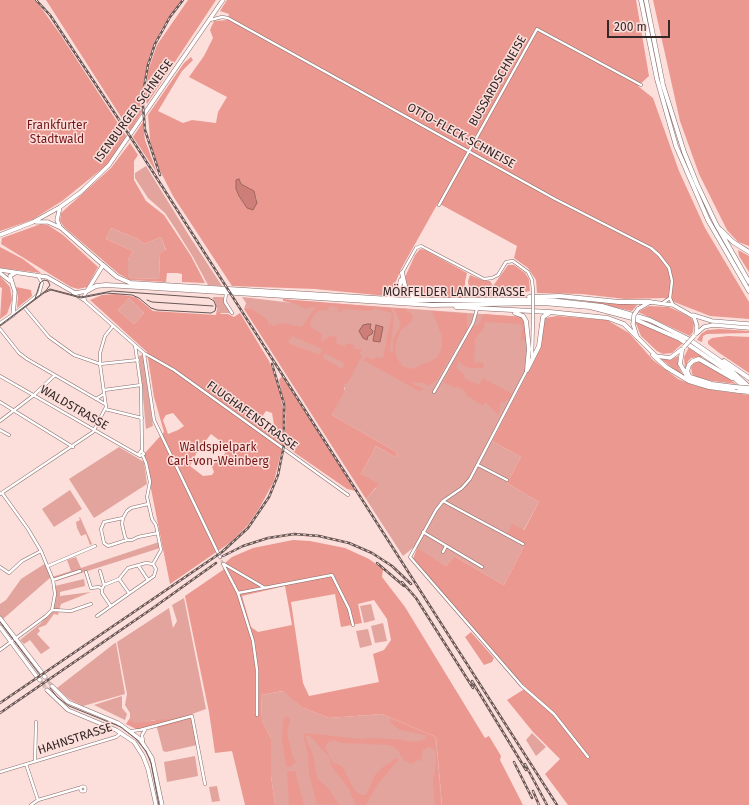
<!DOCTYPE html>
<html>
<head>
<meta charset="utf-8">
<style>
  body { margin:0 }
  #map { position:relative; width:749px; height:805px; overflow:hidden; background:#fcdedb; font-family:"Fira Sans",sans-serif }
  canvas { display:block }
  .scale { position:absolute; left:607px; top:20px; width:63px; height:18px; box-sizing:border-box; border:2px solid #332827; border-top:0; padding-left:5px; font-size:12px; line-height:14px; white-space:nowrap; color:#332827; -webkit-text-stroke:3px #fcdedb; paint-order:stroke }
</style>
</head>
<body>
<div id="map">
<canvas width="749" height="805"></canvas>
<div class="scale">200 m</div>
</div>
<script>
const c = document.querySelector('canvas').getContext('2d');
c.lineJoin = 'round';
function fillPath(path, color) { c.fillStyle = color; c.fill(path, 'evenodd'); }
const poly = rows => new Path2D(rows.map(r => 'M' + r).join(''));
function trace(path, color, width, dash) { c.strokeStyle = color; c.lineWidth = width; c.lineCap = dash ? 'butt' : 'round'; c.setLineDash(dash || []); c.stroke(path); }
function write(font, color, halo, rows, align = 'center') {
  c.font = font + ' "Fira Sans",sans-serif'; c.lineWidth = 3; c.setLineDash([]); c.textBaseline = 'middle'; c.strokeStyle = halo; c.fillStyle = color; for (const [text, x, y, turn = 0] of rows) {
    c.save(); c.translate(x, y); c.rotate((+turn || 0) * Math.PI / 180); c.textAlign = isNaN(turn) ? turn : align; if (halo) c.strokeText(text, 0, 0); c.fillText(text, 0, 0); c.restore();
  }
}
fillPath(poly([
  [146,166,188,234,222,286,208,285,193,257,175,228,165,213,148,198,135,178,135,173],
  [111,228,138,239,144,244,161,237,166,251,160,253,159,279,131,278,128,275,128,260,133,251,106,239],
  [214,297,223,297,233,313,220,313,217,309,215,301,212,298],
  [242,297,293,303,303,301,523,317,528,352,526,366,530,368,492,441,521,457,507,483,539,502,523,531,507,534,525,544,504,585,454,556,446,566,414,547,403,556,366,499,376,488,361,474,376,446,395,457,398,453,332,415,345,388,288,358,273,326,269,325,249,307,244,309,246,303],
  [129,298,144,313,134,324,118,310],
  [143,355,153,426,146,429,139,356],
  [119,447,144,462,147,484,94,518,69,479],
  [70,490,82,509,54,527,42,509],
  [80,517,92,544,90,545,86,534,81,536,77,528,76,522,80,520,79,518],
  [159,542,160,548,53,582,51,577,3,619,0,615,0,604,6,600,21,579,46,563,52,577,71,571,67,560,76,557,81,568],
  [84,579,85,586,60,592,60,596,91,592,61,604,58,615,54,614,46,625,38,628,40,631,37,634,50,648,41,654,30,640,24,644,20,640,41,623,52,610,55,602,55,586],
  [184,598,206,709,192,714,197,745,166,752,163,751,155,720,134,724,130,718,130,713,125,705,127,694,117,642,169,608,173,628,177,621,172,605],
  [371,604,375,620,364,623,360,606],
  [383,623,387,641,375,643,371,626],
  [368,629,372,645,360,648,356,631],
  [115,643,116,643,125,694,83,706,69,699,57,688],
  [284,691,301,707,329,718,382,714,436,737,442,805,275,805,271,776,271,739,262,720,261,695],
  [122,696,122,708,127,714,125,720,94,705],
  [532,733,546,747,536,756,526,740],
  [195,756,198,776,167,782,164,762],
  [217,786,220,801,212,802,209,787]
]), '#e2a49c');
fillPath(poly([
  [0,0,34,0,37,2,60,34,127,137,108,164,62,201,32,220,0,231],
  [46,0,182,0,161,30,149,57,143,85,142,112,130,131],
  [188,0,216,0,147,104,145,97,148,71,157,45],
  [227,0,636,0,649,76,638,86,653,98,679,171,705,228,749,302,749,319,710,316,664,298,625,299,582,294,537,293,536,280,528,268,514,258,517,246,438,203,401,269,392,291,387,296,315,289,232,286,173,196,154,159,150,139,148,115,184,63,191,57,193,60,182,71,158,111,183,123,192,120,216,123,218,112,227,97,189,77,204,56,213,38,210,30,214,21,228,20,229,14,220,11],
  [239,179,241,184,254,191,257,200,255,206,247,208,239,196,236,189],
  [653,0,749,0,749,246,738,242,727,230,699,174,680,121],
  [143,122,145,140,157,173,133,137],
  [130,143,138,155,134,161,134,180,146,201,164,215,191,256,205,283,182,282,182,274,177,273,167,273,166,282,130,280,119,274,64,227,60,221,61,213,111,168],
  [111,228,138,239,144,244,161,237,166,250,160,253,159,279,131,278,128,275,128,260,133,251,106,239],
  [41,224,48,225,63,235,98,267,87,287,78,289,71,287,1,244,2,238],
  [0,247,23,259,41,273,0,268],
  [420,249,425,250,467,273,465,282,466,298,419,296,409,291,405,284,405,277,415,255],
  [738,250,749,256,749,272,739,256],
  [508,265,514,265,525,273,529,279,530,291,506,296,470,297,468,281,470,275,482,280,490,281,493,286],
  [0,276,10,287,12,300,7,314,0,319,2,288,0,287],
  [16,287,31,290,32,296,17,308,18,298],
  [116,294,136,297,153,311,216,315,217,309,221,314,228,314,234,317,240,313,269,361,276,378,280,393,284,415,283,445,274,481,260,507,248,525,231,542,170,584,144,454,164,432,154,397,147,352,90,300,102,295],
  [129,298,144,313,134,324,118,310],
  [266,411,272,413,274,425,269,432,257,424],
  [173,413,184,426,178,430,168,434,163,420,166,415],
  [211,434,224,444,227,449,223,457,216,461,212,467,214,472,212,475,203,476,190,466,197,452],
  [283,299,391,308,394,318,390,349,391,353,393,352,393,340,401,324,394,308,408,309,406,311,407,313,409,311,413,317,411,322,401,330,395,346,397,358,402,366,412,369,437,358,442,347,442,336,432,311,467,314,467,330,436,381,428,386,423,383,413,382,413,384,425,389,419,391,363,360,367,357,374,360,375,357,383,358,392,313,374,308,372,311,342,309,342,312,338,311,338,307,329,306,328,311,320,310,314,314,310,324,311,327,322,334,321,341,324,341,325,338,328,338,328,336,337,337,336,344,345,346,346,343,354,345,354,348,362,350,359,354,362,356,348,383,344,384,344,392,332,415,398,453,395,457,376,446,361,474,379,484,366,499,244,309,249,307,268,320,269,325,272,324,273,326,282,323,302,327,316,306,306,309,296,304,283,301],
  [292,336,322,349,320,355,290,344,288,341],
  [325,353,344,363,342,369,323,358],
  [575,299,586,300,637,305,632,311],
  [649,306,669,307,682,313,691,318,694,323,693,332,690,336,638,312],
  [484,314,523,317,525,323,527,338,521,341,522,327,520,324,485,322,484,328,475,339,474,362,484,363,483,368,469,368,461,364,459,360,456,368,464,374,465,379,479,385,483,378,512,394,510,399,500,403,499,415,485,402,483,406,466,395,465,391,457,386,456,388,443,382,466,339,473,327,479,324],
  [557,316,607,320,629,333,653,360,678,379,693,385,713,390,749,395,749,805,568,805,545,774,560,759,533,732,507,700,526,688,413,559,417,548,446,566,454,556,504,585,525,544,507,534,512,524,524,530,539,502,507,483,521,457,492,441,540,349,545,318],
  [635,321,683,343,672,353,663,354,657,351,641,336],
  [720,329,749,331,749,333,707,334,703,336,702,342,697,340,701,334,707,330],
  [728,336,749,337,749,373,718,352,708,344,708,341,712,338],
  [689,347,707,358,702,357,691,358,688,361,685,370,684,357],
  [678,356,679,368,684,377,661,359,672,359],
  [700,361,728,378,736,384,712,381,696,377,692,374,691,367,695,362],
  [282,376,356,491,347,489,285,446,286,415,279,380],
  [293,540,310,541,345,548,369,559,383,569,382,577,405,607,485,738,489,736,501,756,500,760,523,805,442,805,436,737,382,714,329,718,301,707,283,691,261,695,262,720,271,739,271,776,275,805,245,805,232,751,215,753,209,712,185,596,223,570,226,562,232,557,253,548],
  [285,586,292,625,258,632,251,627,242,596],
  [335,594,341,627,362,623,358,604,374,600,387,619,391,640,384,650,373,654,379,682,309,696,303,683,291,602],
  [471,632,494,658,492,662,484,665,465,637],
  [186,715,182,717,182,722,159,728,158,727,175,722,175,719,138,730,126,724,130,718,134,723,175,718],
  [286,716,290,719,287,733,292,754,296,762,290,767,286,766,282,740,283,721],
  [390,718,435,737,441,805,435,805,433,781,436,764,435,750,429,747,423,750,421,760,416,761,411,764,404,760,396,748,389,745,341,743,333,740,327,743,325,748,333,763,342,766,352,785,356,792,362,795,366,795,375,775,385,765,390,763,395,758,399,759,378,784,366,805,356,805,348,788,332,767,329,757,309,735,305,737,313,755,317,778,329,789,339,805,317,804,309,774,308,754,303,735,305,733,361,739,367,738,395,739,415,742,426,739,425,735,400,730,391,723],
  [287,771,295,771,304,805,289,805]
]), '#eb9990');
const water = poly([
  [239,179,241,184,254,191,257,203,253,210,247,208,239,196,236,189,236,180,239,179],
  [368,324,371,324,370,328,373,331,372,334,368,336,367,340,363,338,359,331,363,325,368,324],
  [376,325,383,327,380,342,373,341,376,325]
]);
fillPath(water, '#cd7e76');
trace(water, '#9f645e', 1);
trace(poly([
  [220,557,223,564]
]), '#d4bab7', 2.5, [2.5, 1]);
trace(poly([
  [45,677,52,686],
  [40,680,47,690]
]), '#d4bab7', 3.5, [3.5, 2]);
const minor = poly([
  [210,20,222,17,228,18,555,199,651,248,659,255,669,268,672,281,670,298,673,305],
  [439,205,537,29,641,85],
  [402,273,416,248,421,246,484,279,492,278,498,275,506,262,513,261,528,272,532,280,533,291],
  [73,293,85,301,144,353,174,370,348,495],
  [226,293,225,302,232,313],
  [85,301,84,296,87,291],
  [664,302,670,298],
  [24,307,49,337,74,355,100,364,138,360],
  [14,314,39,294,42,283,38,276],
  [0,329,19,353,27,359,105,404],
  [135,345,141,387,142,451],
  [144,354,154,420,218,553],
  [532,358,533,319],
  [527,370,470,479,462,488,443,501,436,510,410,557,522,686,554,714,588,757],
  [0,376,140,456,144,454,141,451,139,454],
  [104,390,141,385],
  [434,392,473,323,477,309],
  [96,399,104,394],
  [0,402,73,447],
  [105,409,142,418],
  [0,421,34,395,54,376],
  [0,430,9,435],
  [143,456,146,463,150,482,147,497,152,519,156,525,161,550,153,564],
  [478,465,507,480],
  [0,494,93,432,106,407,100,364,100,353,105,336,113,326],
  [443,501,523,544],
  [148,504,131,508,127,511,123,518,122,524,125,537,127,540,132,540,138,537,158,533],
  [123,518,104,522,101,529,104,543,108,546,127,540],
  [423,532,482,567],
  [443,552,446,546],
  [219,555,220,557],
  [223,564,238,593,253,641,257,670,257,715],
  [224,564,265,588],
  [138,565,148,580],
  [48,566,95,546],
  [0,567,9,573,22,561,41,551],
  [100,571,104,585],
  [86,572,91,588,99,587,102,589],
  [119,579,129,593],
  [53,580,80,571],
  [238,593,332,575,349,609,353,625],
  [52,610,71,611,91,604],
  [97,616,154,576,156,569,153,564,146,563,128,568,119,579,104,585,102,589,102,593,110,605],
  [0,650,46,616,52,610,55,594,53,580,41,551,28,529,2,493],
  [131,731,140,730,192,716,205,784],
  [143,741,142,735,145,730],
  [35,761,36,722],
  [26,764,38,800,31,805],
  [0,772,116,737,121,733],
  '80.5 789a2.5 2.5 0 1 1 5 0a2.5 2.5 0 1 1-5 0Z',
  [38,800,79,788]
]);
const major = poly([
  [60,207,57,220,60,227],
  [0,235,33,222,60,207,81,192,109,165,223,0],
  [0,270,47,277,75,293,87,291,103,265,61,228,48,222,36,222],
  [0,273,10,281],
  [638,309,650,302,673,305,694,317,697,326,696,334],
  [693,315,712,321,749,324],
  [0,324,13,315,15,292,10,276,15,273],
  [633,324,637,337,656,356,670,358,682,349],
  [697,333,704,327,713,325,749,328],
  [0,618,42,673],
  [0,627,37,677],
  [44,676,45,677],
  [39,679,40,680],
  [52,686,68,702,118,723,140,739,152,758,162,805],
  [47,690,68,710,116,730,134,742,143,756,148,769,156,805]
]);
const highway = poly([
  [641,0,657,79,676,146,708,220,749,291],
  [646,0,663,85,684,152,697,184,716,224,749,282],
  [720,229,733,242,749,252],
  [103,265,117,277,131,283,407,300,549,300,602,306,650,320,690,340,723,363,749,387],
  [402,273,406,290,413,297,421,300],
  [87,291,96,286,106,285,432,305,543,303,590,307,632,318,680,339,726,370,746,389],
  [529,297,560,296,619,302,650,302],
  [388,298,398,292,401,280],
  [456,307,550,312,608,318,624,324,637,337],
  [515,313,523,316,526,321,529,349,527,370],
  [682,350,680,364,687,376,712,384,735,387],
  [653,355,666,367,689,381,709,387,739,391],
  [724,361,749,378],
  [528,368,539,346,543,317,549,313],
  [690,378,687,371,689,365,693,361,699,359,732,378]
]);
trace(minor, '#876d6a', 3.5);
trace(major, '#876d6a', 4.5);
trace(highway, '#876d6a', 5);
trace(minor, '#fff', 2.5);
trace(major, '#fff', 3.5);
trace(highway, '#fff', 4);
trace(poly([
  [35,299,40,283,44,280,48,281,50,285,45,292],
  [147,300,152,302,213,306],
  [0,325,44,292,50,289,81,297,112,291,209,298,214,301,216,306,215,311,211,313,157,310,151,308,139,298,132,295,106,293,81,298,51,290,44,293,0,326],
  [0,622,40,675],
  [50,688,57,697,69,706,121,727,136,739,146,751,151,763,159,805]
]), '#675755', 1);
const rail = poly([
  [36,0,50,15,137,147,557,805],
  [160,175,145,130,143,106,144,87,148,65,155,44,170,17,183,0],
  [223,556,243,546,268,538,294,534,319,536,349,543,372,553,392,566,411,584],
  [377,563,404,586],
  [402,582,416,598,473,688],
  [472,681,526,770],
  [0,703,222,552,248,528,269,497,278,475,284,445,284,404,272,364],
  [0,713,153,608,216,563],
  [514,762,532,798],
  [525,764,547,805],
  [533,791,539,805]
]);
trace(rail, '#675755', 2.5);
trace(rail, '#fcdedb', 1, [3]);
const minorBridge = poly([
  [533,291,533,319]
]);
const majorBridge = poly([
  [633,324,634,315,638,309],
  [684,347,694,336]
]);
const highwayBridge = poly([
  [735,387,749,388],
  [739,391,749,392]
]);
trace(minorBridge, '#876d6a', 3.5, []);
trace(majorBridge, '#876d6a', 4.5, []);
trace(highwayBridge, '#876d6a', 5, []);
trace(minorBridge, '#fff', 2.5);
trace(majorBridge, '#fff', 3.5);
trace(highwayBridge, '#fff', 4);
write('12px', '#332827', '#fcdedb', [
  ["BUSSARDSCHNEISE",498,81,-60],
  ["ISENBURGER SCHNEISE",134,111,-54],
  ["OTTO-FLECK-SCHNEISE",461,136,29],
  ["MÖRFELDER LANDSTRASSE",454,293],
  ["WALDSTRASSE",74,408,30],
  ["FLUGHAFENSTRASSE",252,416,36],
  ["HAHNSTRASSE",75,739,-18]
]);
write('12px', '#741515', '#fcdedb', [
  ["Frankfurter",57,126],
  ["Stadtwald",57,140],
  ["Waldspielpark",218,448],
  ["Carl-von-Weinberg",218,462]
]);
</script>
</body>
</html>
